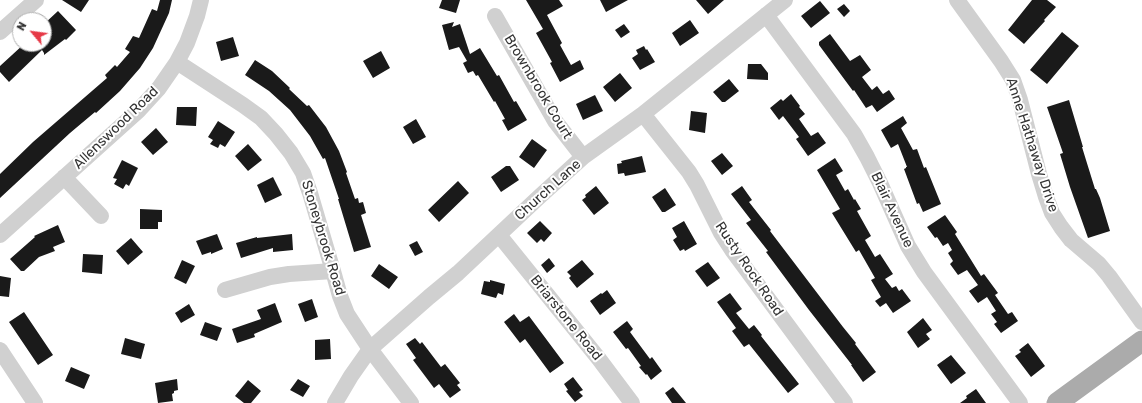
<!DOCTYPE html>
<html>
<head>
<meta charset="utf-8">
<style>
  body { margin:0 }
  #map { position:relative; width:1142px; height:403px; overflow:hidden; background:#fff; font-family:Rubik,sans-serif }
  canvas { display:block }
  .north { position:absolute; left:12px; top:12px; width:40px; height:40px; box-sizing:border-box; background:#fff; border:1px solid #adadad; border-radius:50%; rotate:299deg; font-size:11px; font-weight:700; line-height:16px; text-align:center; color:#333 }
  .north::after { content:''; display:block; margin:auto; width:14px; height:18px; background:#e63946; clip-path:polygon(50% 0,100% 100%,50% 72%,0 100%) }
</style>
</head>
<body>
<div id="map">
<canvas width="1142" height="403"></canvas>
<div class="north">N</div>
</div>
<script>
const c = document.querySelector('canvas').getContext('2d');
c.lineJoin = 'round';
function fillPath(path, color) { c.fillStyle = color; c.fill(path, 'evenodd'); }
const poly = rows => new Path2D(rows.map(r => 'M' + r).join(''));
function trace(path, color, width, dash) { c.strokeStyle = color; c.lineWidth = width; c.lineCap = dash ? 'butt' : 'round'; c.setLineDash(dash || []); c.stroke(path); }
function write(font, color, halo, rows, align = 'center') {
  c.font = font + ' Rubik,sans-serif'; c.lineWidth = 4; c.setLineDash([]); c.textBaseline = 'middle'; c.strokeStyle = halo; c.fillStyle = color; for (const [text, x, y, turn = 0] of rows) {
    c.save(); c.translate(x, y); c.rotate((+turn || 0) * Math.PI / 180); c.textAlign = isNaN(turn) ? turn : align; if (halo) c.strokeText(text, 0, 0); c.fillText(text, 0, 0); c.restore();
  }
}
fillPath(poly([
  [62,0,89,0,81,12],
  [160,0,172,0,169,13,153,48,140,68,120,91,96,113,95,112,70,133,0,198,0,174,33,142,107,78,105,75,115,65,117,67,130,52,125,49,133,36,139,38,152,9,157,11],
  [442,0,460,0,456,13,439,8],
  [526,0,559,0,563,6,547,15,562,43,560,45,571,65,580,60,584,69,560,82,550,63,552,62,536,33,543,29],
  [600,0,628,0,606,12],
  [696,0,724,0,708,14],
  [1032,0,1047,0,1056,7,1044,20,1045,21,1024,44,1008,30],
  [820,1,830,13,811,28,801,16],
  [844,4,850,11,844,17,837,9],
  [58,11,76,30,66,40,65,39,44,55,44,53,42,50,9,82,0,72,0,66,24,44,44,44,44,24],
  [690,20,699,33,680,46,672,33],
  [454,22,452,27,460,24,470,54,480,48,497,76,499,75,514,102,516,101,527,120,508,131,502,120,505,119,495,101,494,102,478,75,476,76,473,71,468,73,463,63,467,61,459,47,449,50,442,25],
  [624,24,630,32,621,38,615,30],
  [1062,32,1079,46,1047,84,1030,70],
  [830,34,850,61,860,55,871,70,862,77,872,90,877,86,883,94,889,90,895,99,877,112,872,105,866,108,854,90,853,91,819,45,819,42],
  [233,37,239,56,221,61,216,42],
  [644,46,646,50,647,49,655,62,640,70,632,58,638,54,636,50],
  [381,51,390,68,373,78,363,61],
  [255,60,272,71,290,88,289,89,307,106,309,105,326,127,339,151,347,172,346,173,355,199,358,198,359,203,363,202,366,213,361,215,371,247,354,252,338,199,339,199,325,158,323,159,310,136,290,110,269,91,245,75],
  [748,64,761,64,768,73,768,80,747,79],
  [620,73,632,88,615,102,603,87],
  [729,79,739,91,725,102,722,102,713,92],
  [791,94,800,106,799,107,805,114,799,119,811,136,818,132,826,143,808,156,796,139,799,137,783,116,779,120,770,108,781,99,783,101],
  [595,95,603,111,583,120,576,104],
  [1069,100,1083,147,1082,147,1086,160,1095,189,1096,189,1100,198,1110,231,1088,238,1070,187,1060,154,1063,153,1047,107],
  [177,107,197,107,196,126,176,125],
  [691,111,707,113,705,133,689,130],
  [903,116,907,123,901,128,913,150,917,149,924,168,926,167,941,204,923,212,919,203,917,204,904,169,906,168,906,167,907,167,898,144,891,148,881,130],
  [416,119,426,137,413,144,403,127],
  [218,121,235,132,225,147,220,144,218,148,210,144,213,140,208,137],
  [156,128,168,142,153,155,141,142],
  [532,139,547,150,534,168,519,157],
  [248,144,262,160,248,171,235,156],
  [722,153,733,166,722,175,711,161],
  [642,156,646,172,625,176,624,173,618,174,617,164,622,163,621,161],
  [835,158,843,171,836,175,845,191,848,189,854,200,855,199,861,209,857,211,871,236,865,240,875,257,880,254,893,274,885,279,892,288,896,286,899,291,902,289,911,301,893,313,886,303,880,307,875,301,881,297,871,280,875,278,859,250,856,252,832,213,840,209,817,170],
  [122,160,138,168,129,186,126,184,123,189,114,184,117,179,113,178],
  [506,166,510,166,519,180,501,192,491,177],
  [273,177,282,195,265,203,257,185],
  [458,181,469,193,439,222,428,210],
  [596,186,609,203,594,215,582,200,586,197,585,195],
  [742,186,752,200,749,202,771,230,770,231,843,327,856,343,855,344,876,372,863,382,851,365,852,365,809,310,766,252,768,251,746,223,751,220,731,194],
  [665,188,676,205,665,212,662,212,652,197],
  [140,209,162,210,162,222,158,222,158,229,140,229],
  [945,215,957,232,955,234,981,276,984,274,998,293,995,295,1008,314,1012,312,1018,321,1001,333,994,324,997,322,991,314,996,311,987,297,978,303,969,291,978,285,967,270,958,275,950,264,953,261,948,253,952,250,948,243,943,246,937,237,935,238,927,227],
  [540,221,552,233,544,242,541,239,537,243,527,233],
  [684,221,697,244,685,251,684,249,680,251,673,240,677,237,672,228],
  [58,225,65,242,53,247,55,251,39,257,24,271,21,271,10,259,35,237,34,236],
  [217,234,223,249,211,254,211,252,202,255,196,241],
  [292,234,293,250,273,252,273,248,241,258,236,243,257,237,257,238],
  [131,238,143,252,128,265,116,251],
  [417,241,423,252,415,256,409,245],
  [83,254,103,255,102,274,82,272],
  [549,258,555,266,547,273,541,265],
  [182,260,195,266,186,284,174,278],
  [582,260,594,274,577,288,569,278,571,276,567,272],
  [708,262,720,278,707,287,695,271],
  [379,264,398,277,389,289,371,276],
  [0,276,11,278,9,297,0,296],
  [490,280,505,284,503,295,498,293,496,298,481,294,484,281,490,282],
  [607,290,616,303,600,315,590,301,601,293,602,294],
  [730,293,742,309,736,313,749,329,754,325,762,335,761,336,799,384,788,393,749,344,744,347,732,331,736,328,717,302],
  [312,299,318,317,305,322,298,304],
  [275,303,282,322,254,334,255,337,237,343,232,329,261,319,257,310],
  [189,304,195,315,181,323,175,313],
  [24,312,53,355,38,365,9,322],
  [514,314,520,322,529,316,564,363,550,373,525,339,520,343,504,322],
  [923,318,932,330,926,334,930,339,918,348,907,332],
  [627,321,633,329,630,332,650,359,652,357,662,371,651,380,647,374,646,375,639,367,641,366,628,348,626,349,613,332],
  [205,322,222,328,217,341,200,335],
  [125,338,145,344,141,359,121,354],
  [415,338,420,344,422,342,441,367,445,364,460,383,457,385,461,390,450,398,439,384,434,388,413,360,416,358,406,344],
  [330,339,331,359,315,360,315,340],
  [1028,343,1045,366,1031,377,1015,356,1021,352,1019,350],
  [951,355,966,373,951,384,937,365],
  [71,367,90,375,84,389,65,381],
  [573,377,583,390,579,392,583,396,575,402,566,391,568,390,564,384],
  [177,379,178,390,174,391,174,393,172,394,173,401,158,403,155,383],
  [298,379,310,386,303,397,290,390],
  [248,380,261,391,251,403,244,403,235,396],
  [673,387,686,403,672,403,665,393],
  [976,389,986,403,960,403,967,398,966,396]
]), '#1a1a1a');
trace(poly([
  [957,0,1001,61,1013,80,1020,100,1039,174,1046,197,1052,213,1061,227,1071,240,1099,264,1109,276,1142,322],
  [766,15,854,134,867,157,880,183,908,246,924,272,1020,403],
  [495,16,555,121,583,157],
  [0,32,36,0],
  [177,62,243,105,261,118,276,134,291,153,303,173,310,193,333,271,340,296,347,314,370,349,411,403],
  [643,114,689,172,697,185,721,233,732,250,845,403],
  [64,177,101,216],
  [0,235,138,111,159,88,177,62,187,43,197,16,201,0],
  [499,235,599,359,632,403],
  [225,290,270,277,289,274,333,271],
  [0,350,35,403],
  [335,403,351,376,370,349,429,297,458,273,538,198,583,157,643,114,785,0]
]), '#d0d0d0', 16);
trace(poly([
  [1057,403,1142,341]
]), '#ababab', 21);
write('14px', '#333', '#fff', [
  ["Brownbrook Court",538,87,59],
  ["Allenswood Road",116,128,-44],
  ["Anne Hathaway Drive",1032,145,72],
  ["Church Lane",548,190,-42],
  ["Blair Avenue",892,210,65],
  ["Stoneybrook Road",323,238,73],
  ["Rusty Rock Road",749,269,56],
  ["Briarstone Road",566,318,51]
]);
</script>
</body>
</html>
